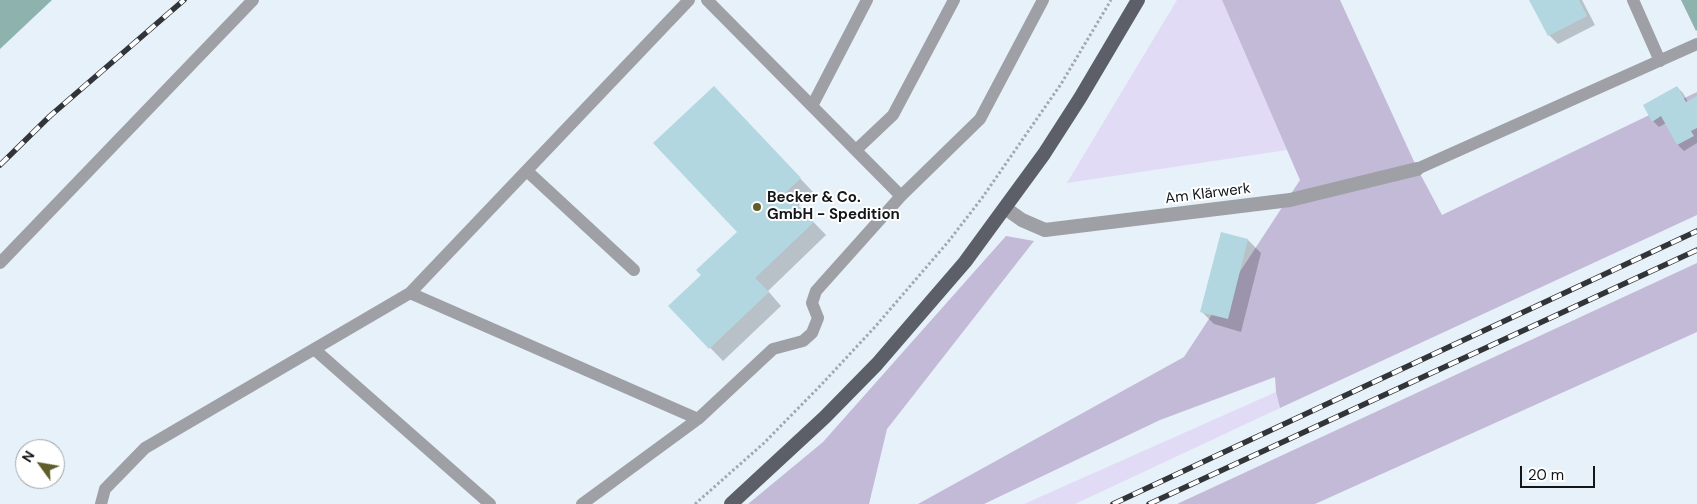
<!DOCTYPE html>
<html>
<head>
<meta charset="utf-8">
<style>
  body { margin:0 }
  #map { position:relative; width:1697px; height:504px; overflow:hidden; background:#e7f1fa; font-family:"DM Sans",sans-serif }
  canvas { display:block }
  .north { position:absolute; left:15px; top:439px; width:50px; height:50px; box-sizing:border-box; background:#fff; border:1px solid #a1a2a3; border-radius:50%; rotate:302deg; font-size:14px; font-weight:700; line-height:20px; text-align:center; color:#14171a }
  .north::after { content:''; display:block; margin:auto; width:18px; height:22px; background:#5f5d2a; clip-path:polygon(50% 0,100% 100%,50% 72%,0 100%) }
  .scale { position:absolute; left:1520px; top:466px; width:75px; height:22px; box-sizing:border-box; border:2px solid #14171a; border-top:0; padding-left:6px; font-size:15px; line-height:18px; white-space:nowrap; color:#14171a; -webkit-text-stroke:4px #fff; paint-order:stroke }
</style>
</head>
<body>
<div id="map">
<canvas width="1697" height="504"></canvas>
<div class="north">N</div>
<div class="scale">20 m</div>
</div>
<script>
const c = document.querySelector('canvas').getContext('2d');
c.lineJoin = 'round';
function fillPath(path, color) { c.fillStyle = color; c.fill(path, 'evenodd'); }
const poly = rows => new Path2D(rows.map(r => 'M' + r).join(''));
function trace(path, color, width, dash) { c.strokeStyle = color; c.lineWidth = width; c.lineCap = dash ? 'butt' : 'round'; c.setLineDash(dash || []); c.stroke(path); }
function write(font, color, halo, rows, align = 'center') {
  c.font = font + ' "DM Sans",sans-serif'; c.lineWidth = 4; c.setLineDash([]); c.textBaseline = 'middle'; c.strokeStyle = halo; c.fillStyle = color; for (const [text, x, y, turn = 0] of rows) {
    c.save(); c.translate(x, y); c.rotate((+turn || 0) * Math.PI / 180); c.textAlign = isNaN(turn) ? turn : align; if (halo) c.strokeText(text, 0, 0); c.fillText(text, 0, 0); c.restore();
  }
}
fillPath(poly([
  [1177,0,1222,0,1287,150,1067,183],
  [1276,392,1280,408,1075,504,1024,504]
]), '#e2dbf5');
fillPath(poly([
  [1222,0,1340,0,1417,168,1442,215,1697,92,1697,215,1280,408,1276,392,1275,377,1160,420,984,504,918,504,1184,357,1300,180],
  [1006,236,1034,241,887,429,869,504,748,504,823,442],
  [1697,263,1697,332,1315,504,1177,504]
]), '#c2bad6');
fillPath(poly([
  [0,0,52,0,0,49],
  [1681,0,1697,0,1697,30,1696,31]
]), '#8eb3af');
fillPath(poly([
  [1531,0,1582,0,1595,25,1558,44,1549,35],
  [1677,87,1683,93,1688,102,1697,97,1697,143,1684,151,1678,145,1666,123,1659,127,1653,121],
  [727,101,813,192,798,206,826,235,768,291,781,306,723,361,670,306,703,275,739,232],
  [1221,234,1248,240,1261,253,1241,332,1214,324,1201,311]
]), '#0003');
fillPath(poly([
  [1529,0,1579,0,1587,16,1548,36],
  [714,86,801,178,786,192,814,222,755,278,769,292,709,349,668,306,701,275,696,270,737,232,653,143],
  [1677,86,1686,102,1697,96,1697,128,1691,131,1694,136,1677,145,1661,116,1652,122,1643,105],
  [1221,232,1248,239,1228,319,1200,312]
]), '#b3d7e1');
trace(poly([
  [695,504,764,443,821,385,874,328,948,242,982,198,1061,84,1111,0]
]), '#a1a9b0', 3, [2.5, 2.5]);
trace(poly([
  [1633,0,1660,61],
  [812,106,867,0],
  [856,150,893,115,954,0],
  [1417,169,1697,44],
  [527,171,634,270],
  [901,196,980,119,1043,0],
  [0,263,253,0],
  [410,293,698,419,773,349,803,341,812,333,818,318,812,303,816,291,901,196,707,0],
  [314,349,490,504],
  [101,504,105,489,145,448,410,293,689,0],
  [582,504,698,419]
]), '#9ea0a5', 12);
trace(poly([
  [1005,208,1022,220,1045,230,1290,200,1417,169]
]), '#9ea0a5', 14);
trace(poly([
  [731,504,825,417,877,364,965,262,1044,154,1080,98,1138,0]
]), '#5c5f68', 14);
const rail = poly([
  [0,165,50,116,184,0],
  [1113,504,1697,231],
  [1149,504,1697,250]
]);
trace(rail, '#313539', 5.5);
trace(rail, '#fff', 4, [11]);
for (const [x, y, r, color] of [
  [757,207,5,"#5f5d2a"]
]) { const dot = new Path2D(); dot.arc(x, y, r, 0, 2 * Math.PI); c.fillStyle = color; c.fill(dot); trace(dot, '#fff', 2); }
write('15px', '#14171a', '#fff', [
  ["Am Klärwerk",1208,194,-7]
]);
write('bold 15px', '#14171a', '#fff', [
  ["Becker & Co.",767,198],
  ["GmbH - Spedition",767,215]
], 'left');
</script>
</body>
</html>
